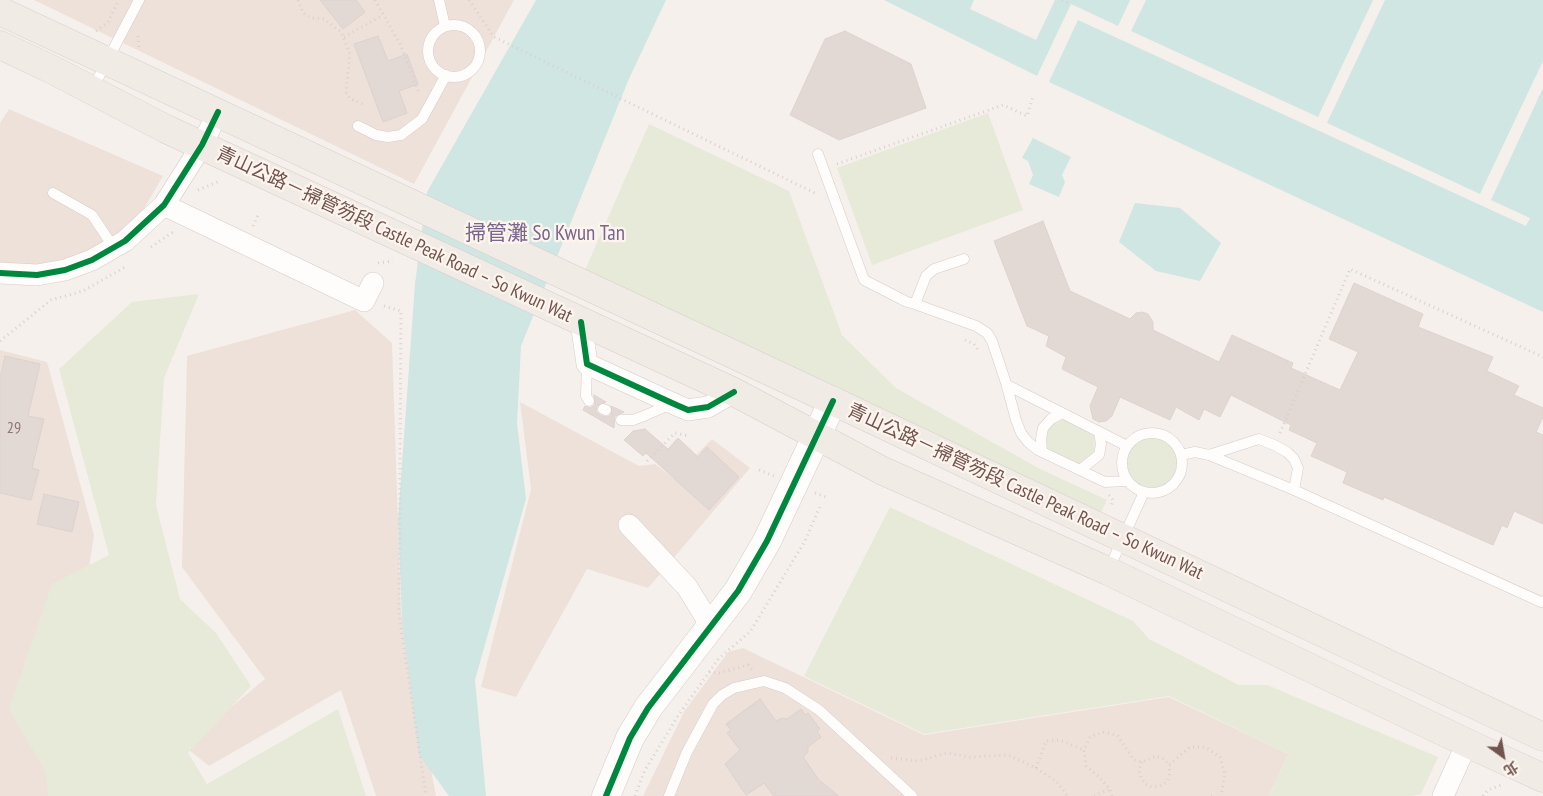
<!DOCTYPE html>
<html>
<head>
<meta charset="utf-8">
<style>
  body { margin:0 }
  #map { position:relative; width:1543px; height:796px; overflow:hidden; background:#f6f0ec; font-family:"PT Sans Narrow","Noto Sans TC",sans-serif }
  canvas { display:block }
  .north { position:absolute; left:1478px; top:731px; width:50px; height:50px; -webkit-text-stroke:4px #fdf4ee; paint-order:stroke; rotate:148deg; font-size:14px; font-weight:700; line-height:20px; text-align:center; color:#71544f }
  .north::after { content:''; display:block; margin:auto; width:18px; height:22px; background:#71544f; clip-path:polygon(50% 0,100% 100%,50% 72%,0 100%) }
</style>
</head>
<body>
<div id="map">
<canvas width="1543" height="796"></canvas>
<div class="north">北</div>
</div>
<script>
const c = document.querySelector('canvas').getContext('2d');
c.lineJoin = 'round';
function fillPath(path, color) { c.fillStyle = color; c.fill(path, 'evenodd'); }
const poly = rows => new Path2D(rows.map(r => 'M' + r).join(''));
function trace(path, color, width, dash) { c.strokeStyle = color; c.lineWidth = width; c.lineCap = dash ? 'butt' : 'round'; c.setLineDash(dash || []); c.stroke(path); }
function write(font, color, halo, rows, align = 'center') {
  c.font = font + ' "PT Sans Narrow","Noto Sans TC",sans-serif'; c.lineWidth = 4.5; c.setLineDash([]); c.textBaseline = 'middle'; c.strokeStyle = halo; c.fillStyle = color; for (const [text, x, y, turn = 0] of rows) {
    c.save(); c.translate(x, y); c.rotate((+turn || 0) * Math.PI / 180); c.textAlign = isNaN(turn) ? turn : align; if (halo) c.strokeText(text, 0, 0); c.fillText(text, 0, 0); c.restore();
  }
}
fillPath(poly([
  [34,0,514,0,414,184],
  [9,109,163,176,138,219,108,247,70,264,19,267,0,264,0,123],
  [355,310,392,343,401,612,436,796,376,796,341,690,209,766,184,746,265,679,182,567,187,356],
  [0,350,47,362,94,535,54,796,0,796],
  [520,402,639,466,655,464,673,478,712,439,750,468,648,588,587,569,516,697,481,687,531,489],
  [743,648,924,735,1169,697,1289,754,1269,795,1272,796,643,796,684,712,728,652]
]), '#eee1da');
fillPath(poly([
  [988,113,1023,210,872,265,837,168],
  [649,124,789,191,842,335,896,388,1040,469,1107,500,1100,515,582,277],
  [199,294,164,378,156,505,180,599,216,633,251,686,188,753,207,784,338,709,366,796,48,796,45,771,9,709,52,584,109,555,59,369,132,302],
  [1063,419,1094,434,1095,452,1079,465,1046,449,1047,431,1053,424],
  '1126 463a26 26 0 1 1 52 0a26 26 0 1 1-52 0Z',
  [890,507,1133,621,1149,639,1239,685,1267,685,1438,757,1421,794,1411,796,1272,796,1269,795,1289,754,1169,696,924,734,804,676]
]), '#e7ead8');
fillPath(poly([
  [536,0,666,0,628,81,521,346,517,423,526,499,475,680,486,796,449,796,419,755,402,621,398,519,415,284,427,192],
  [884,0,1543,0,1543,312,1049,82],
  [1033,138,1071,157,1062,175,1065,182,1059,197,1029,184,1033,175,1028,161,1022,158],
  [1135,203,1180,208,1221,243,1200,281,1156,271,1119,242]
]), '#cfe6e3');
fillPath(poly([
  [974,0,1055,0,1036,40,970,9],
  [1130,0,1146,0,1131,31,1318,117,1373,0,1385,0,1327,123,1480,194,1543,61,1543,88,1491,200,1530,218,1526,226,1078,20,1048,84,1036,78,1071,4,1118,26]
]), '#f6f0ec');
const building = poly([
  [320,0,356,0,365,12,343,29,320,0],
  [845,31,911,64,926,108,839,140,790,115,825,39,845,31],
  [378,36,388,61,407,54,418,84,399,91,407,113,383,122,354,44,378,36],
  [1043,221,1070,291,1130,319,1136,313,1142,312,1148,314,1153,322,1153,330,1219,362,1232,335,1293,363,1291,368,1340,390,1358,352,1329,339,1354,283,1423,314,1418,327,1493,357,1487,371,1519,386,1514,395,1543,408,1543,417,1536,432,1543,435,1543,524,1514,511,1507,528,1502,525,1493,545,1384,497,1383,500,1343,483,1347,472,1311,456,1317,443,1289,430,1291,425,1231,395,1220,417,1204,409,1199,420,1176,407,1170,420,1120,397,1112,416,1106,421,1099,422,1093,419,1090,406,1098,387,1062,369,1066,357,1046,346,1049,336,1027,326,994,241,1043,221],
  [5,356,40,364,28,416,44,419,32,468,39,470,31,500,0,493,0,378,5,356],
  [594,395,606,402,597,406,596,411,600,415,607,417,611,415,611,406,624,412,615,416,614,428,583,410,585,406,590,408,595,405,594,395],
  [645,429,668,449,678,438,698,457,707,447,739,477,709,510,646,453,643,456,624,440,633,431,645,429],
  [44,494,79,502,72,532,37,524,44,494],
  [760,699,776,721,782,718,787,719,801,709,805,715,808,713,820,729,817,731,821,737,808,747,808,752,803,757,819,780,839,796,774,796,764,783,746,795,725,764,740,750,727,733,731,730,726,724,760,699]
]);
fillPath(building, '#e2d8d4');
trace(building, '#ded2cf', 1);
const lane = poly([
  [439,0,445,26],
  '428 51a26 26 0 1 1 52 0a26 26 0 1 1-52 0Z',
  [93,88,139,0],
  [358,126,376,135,388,137,401,135,422,119,446,75],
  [818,154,864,280,907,302,915,304],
  [53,193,92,215,114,248],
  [964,259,934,269,926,276,915,304,976,326,987,333,992,341,1006,383,1016,420,1021,433,1028,442,1038,450,1105,482,1127,481],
  [587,364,586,396,589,401],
  [1007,385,1127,446],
  [603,409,606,410],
  [621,420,633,420,644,416,671,404],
  '1122 463a30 30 0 1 1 60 0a30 30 0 1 1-60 0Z',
  [1042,452,1041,439,1043,428,1051,419,1062,413],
  [1181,455,1195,452,1209,455,1294,490,1541,602,1543,601],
  [1209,455,1259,439,1274,445,1287,452,1294,459,1298,468,1294,490],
  [1080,470,1099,455,1101,444,1099,432],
  [1108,571,1144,492],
  [669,796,687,752,713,704,722,695,734,688,764,681,785,688,819,710,912,796]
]);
const street = poly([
  [164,205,364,301,373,283],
  [0,273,37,275,65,270,92,260,125,241,164,205,202,145,218,112],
  [581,322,587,364,672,403,688,410,708,407,734,392],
  [629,525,687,587,711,626],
  [1443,796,1467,743]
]);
const secondary = poly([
  [606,796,630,738,648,708,738,591,767,541,833,401]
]);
const primary = poly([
  [0,11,833,401,1543,737],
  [0,45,53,70,166,129,734,392,883,471,1108,571,1467,743,1543,778]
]);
trace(lane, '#d4ccc9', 11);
trace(street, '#d4ccc9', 22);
trace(secondary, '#d5ccc8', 29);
trace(primary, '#d7cdcb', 29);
trace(poly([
  [298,0,303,13,312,18,324,19,341,32,350,54,346,92,349,98,365,105],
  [375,0,400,44,418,91],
  [469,0,494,37,817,194],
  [1062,0,1071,4],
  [96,31,108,22,119,0],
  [138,36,139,49],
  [344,37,383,15],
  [837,164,1003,105,1027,116,1033,97],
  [198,190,220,181],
  [253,226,258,215],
  [151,247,173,232],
  [378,263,393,261],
  [384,306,401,311,399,615,426,796],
  [965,340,974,344,979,352],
  [0,341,51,300,83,291,127,266],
  [1280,433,1350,269,1543,357],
  [647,461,675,433,690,436],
  [759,470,774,476],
  [815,493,826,497],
  [1109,495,1113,500,1111,507],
  [709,672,720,673,748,665,752,670],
  [891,758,918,761,947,753,970,757,1008,755,1036,768,1056,781,1068,796],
  [1142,762,1139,769,1141,778,1145,784,1152,787,1160,786,1167,782,1170,773,1169,765],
  [1036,768,1046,741,1060,740,1084,750],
  [635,796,645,770,678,716,719,658,750,632,805,541,821,504],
  [1094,796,1110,789],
  [1112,796,1110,789,1098,776,1086,766,1084,750,1090,737,1103,732,1117,735,1134,760,1142,762,1156,756,1164,759,1169,765,1190,747,1205,747,1220,757,1225,774,1221,796],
  [1211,796,1216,796],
  [1483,796,1488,790,1501,785]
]), '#d9d0cf', 3, [1, 4]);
trace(lane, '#fefdfc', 10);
trace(street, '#fefdfc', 21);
trace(secondary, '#fefdfc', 28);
trace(primary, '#f1ebe6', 28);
trace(poly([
  [0,273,37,275,65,270,92,260,125,241,164,205,202,145,218,112],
  [581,322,587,364,672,403,688,410,708,407,734,392],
  [606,796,630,738,648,708,738,591,767,541,833,401]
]), '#00873e', 6);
write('16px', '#8f7772', null, [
  ["29",14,428]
]);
write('19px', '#71544f', '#fdf4ee', [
  ["青山公路－掃管笏段 Castle Peak Road – So Kwun Wat",394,235,25],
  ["青山公路－掃管笏段 Castle Peak Road – So Kwun Wat",1025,492,25]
]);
write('21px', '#78668c', '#fdf4ee', [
  ["掃管灘 So Kwun Tan",545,234]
]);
</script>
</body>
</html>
